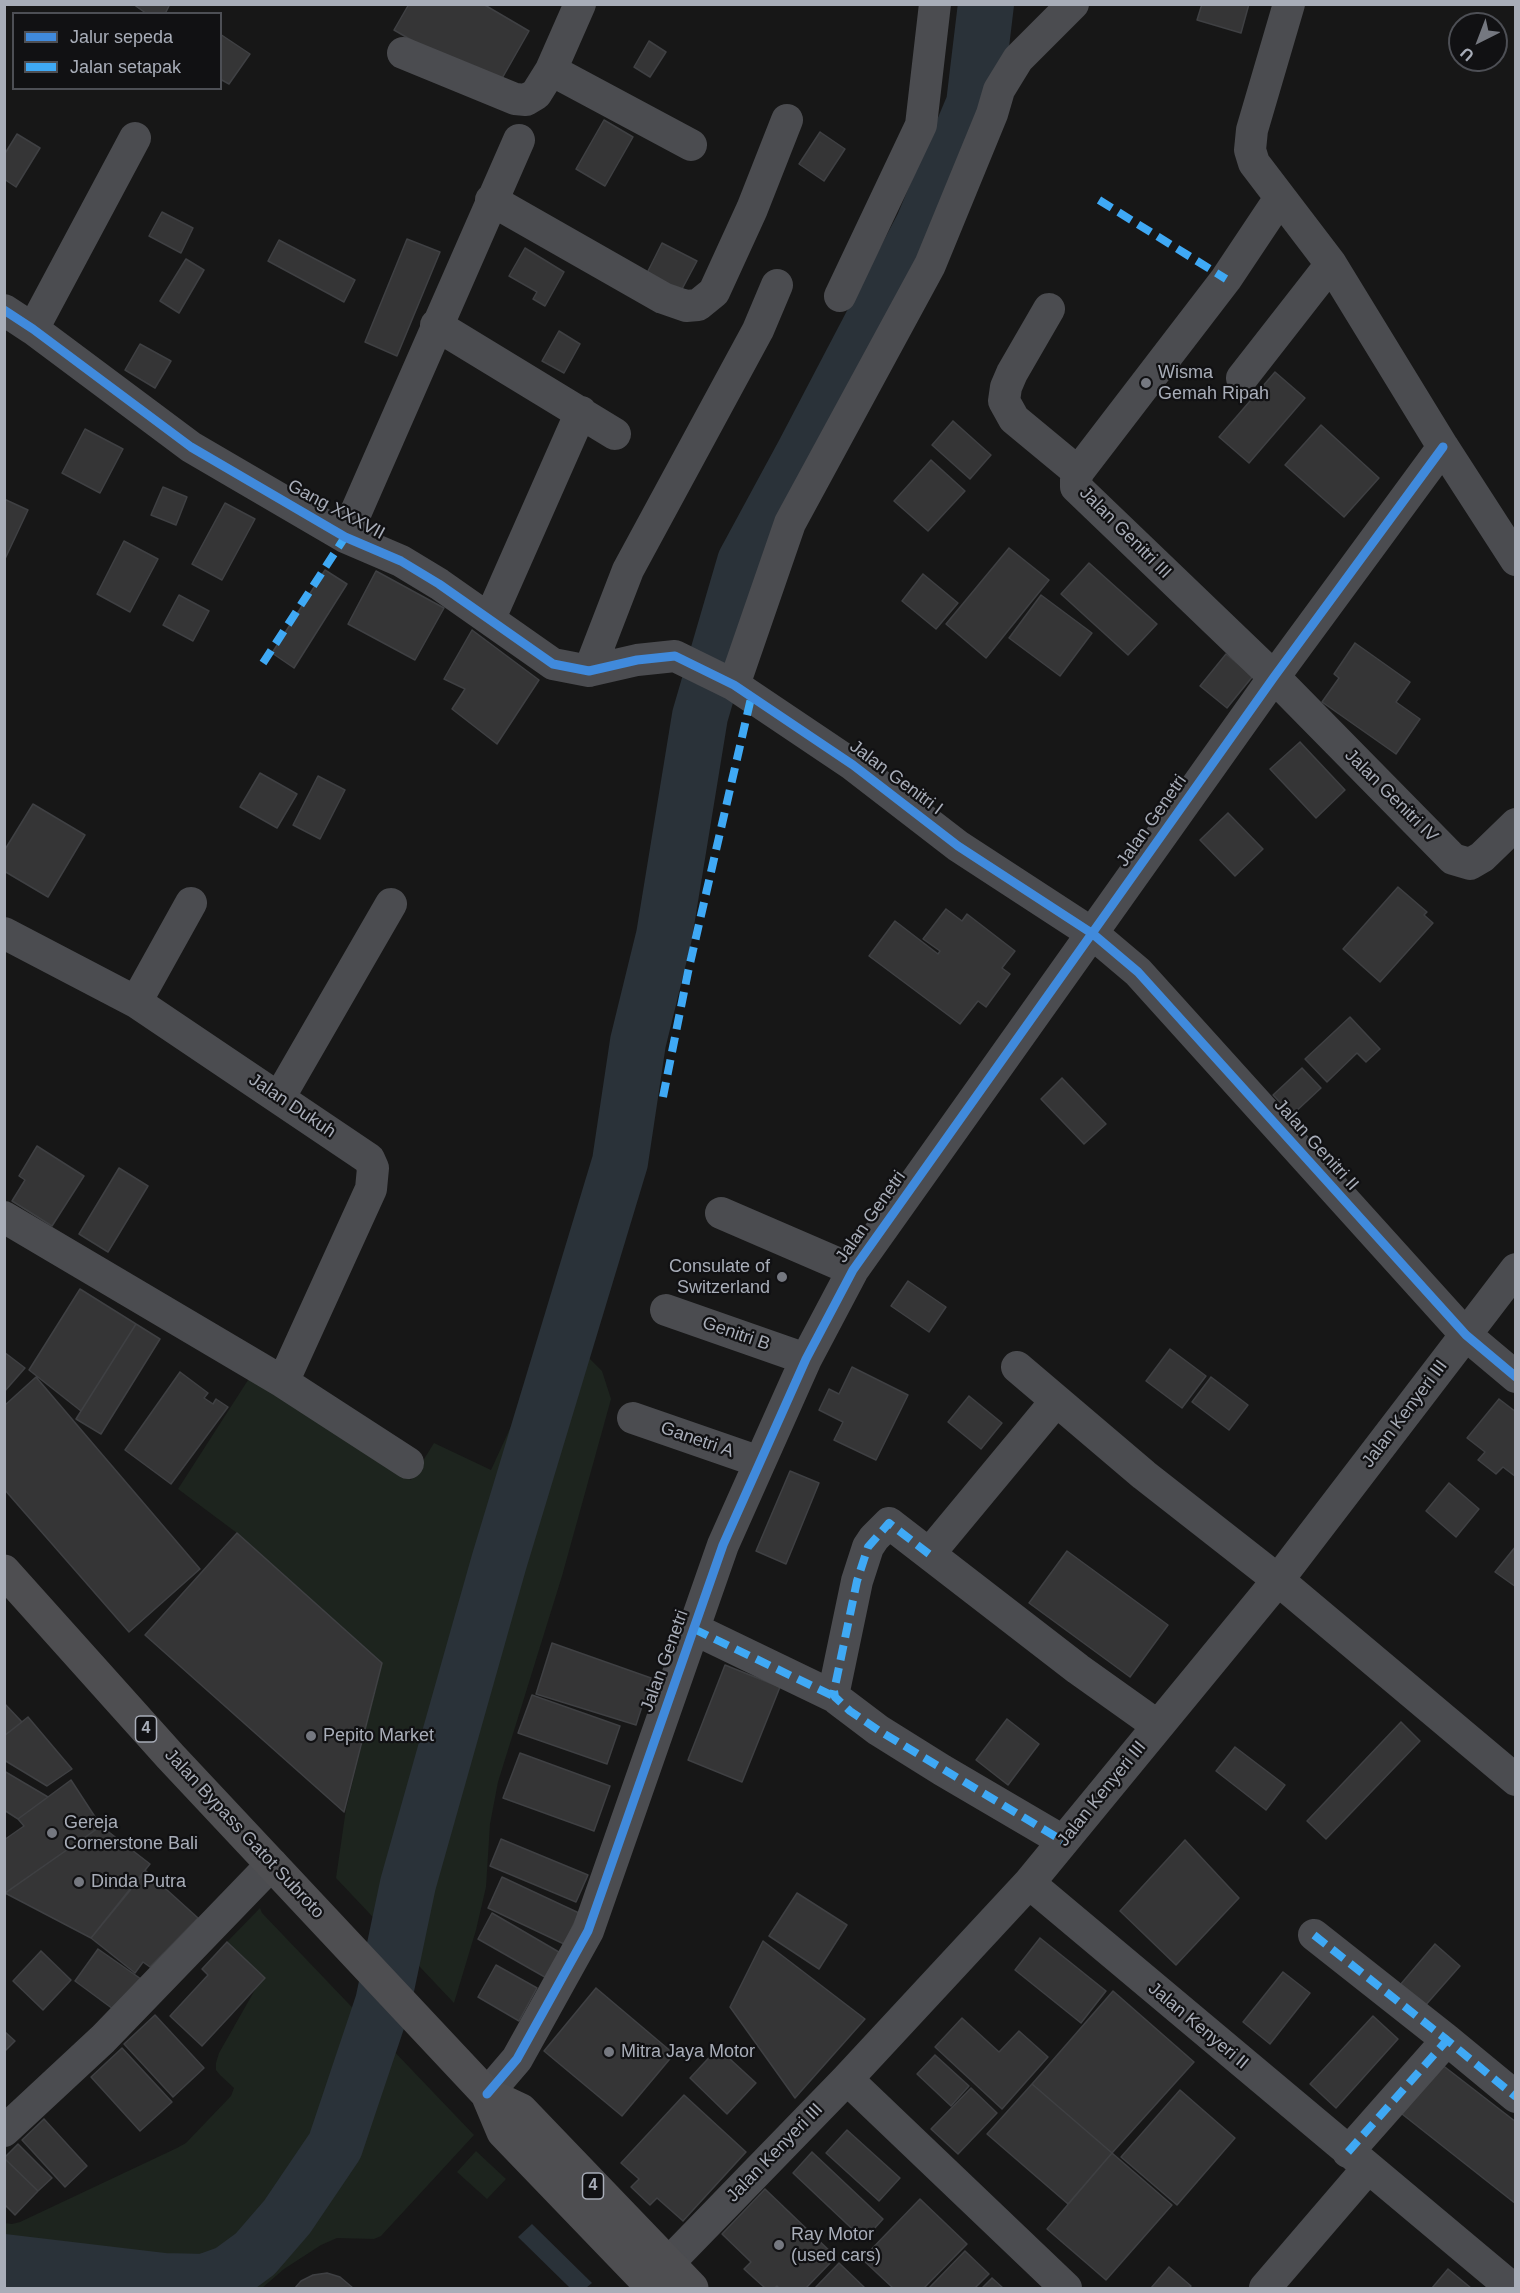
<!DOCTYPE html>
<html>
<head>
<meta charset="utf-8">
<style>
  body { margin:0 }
  #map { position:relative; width:1520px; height:2293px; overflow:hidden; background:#171717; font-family:Arial,sans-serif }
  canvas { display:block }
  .frame { position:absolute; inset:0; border:6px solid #a8adb8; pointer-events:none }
  .legend { position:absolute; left:12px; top:12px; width:210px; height:78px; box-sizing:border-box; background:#111113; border:2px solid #4d4f55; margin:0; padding:8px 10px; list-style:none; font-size:18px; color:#a8adb8 }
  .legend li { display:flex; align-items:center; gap:12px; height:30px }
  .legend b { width:30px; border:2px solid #4d4f55 }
  .north { position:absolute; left:1448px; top:12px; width:60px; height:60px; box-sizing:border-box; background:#111113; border:2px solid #4d4f55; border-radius:50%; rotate:222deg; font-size:16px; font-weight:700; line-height:24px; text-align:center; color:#a8adb8 }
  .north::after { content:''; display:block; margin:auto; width:21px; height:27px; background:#757880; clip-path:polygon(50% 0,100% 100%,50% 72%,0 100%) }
</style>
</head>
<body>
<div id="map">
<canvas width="1520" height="2293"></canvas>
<div class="frame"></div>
<ul class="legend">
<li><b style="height:8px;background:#408adc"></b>Jalur sepeda</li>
<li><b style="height:8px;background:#3fa9f5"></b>Jalan setapak</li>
</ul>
<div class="north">U</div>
</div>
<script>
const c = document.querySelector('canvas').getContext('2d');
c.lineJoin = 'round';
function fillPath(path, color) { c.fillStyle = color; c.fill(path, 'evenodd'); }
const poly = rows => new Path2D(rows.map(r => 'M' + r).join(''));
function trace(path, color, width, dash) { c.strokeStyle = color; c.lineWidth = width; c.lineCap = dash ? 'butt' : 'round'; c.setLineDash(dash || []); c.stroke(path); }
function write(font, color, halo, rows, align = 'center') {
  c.font = font + ' Arial,sans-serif'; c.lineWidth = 4.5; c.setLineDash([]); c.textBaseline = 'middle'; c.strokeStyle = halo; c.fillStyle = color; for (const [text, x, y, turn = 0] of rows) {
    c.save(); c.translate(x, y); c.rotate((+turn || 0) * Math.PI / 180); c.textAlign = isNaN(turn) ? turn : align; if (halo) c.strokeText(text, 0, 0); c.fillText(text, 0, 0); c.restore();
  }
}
fillPath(poly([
  [550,1341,589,1358,602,1371,611,1399,562,1576,498,1782,490,1824,486,1887,476,1930,454,2003,336,1878,346,1809,382,1663,237,1533,178,1489,250,1377,411,1480,434,1443,491,1470],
  [260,1908,262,1913,474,2135,381,2236,374,2239,337,2238,321,2245,284,2269,262,2288,5,2288,4,2223,12,2224,20,2222,177,2148,186,2143,231,2096,234,2088,220,2075,216,2070,216,2063,219,2053,256,1988,227,1942],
  [476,2151,506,2179,487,2199,457,2172]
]), '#1d241e');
fillPath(poly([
  [532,2224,592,2283,586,2288,570,2288,518,2237]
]), '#2a3239');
trace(poly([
  [4,2262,164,2281,204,2282,229,2273,255,2254,287,2217,335,2146,383,2003,408,1884,499,1562,620,1162,638,1042,664,936,700,716,745,562,804,453,923,226,974,104,986,4]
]), '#2a3239', 56);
const building = poly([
  [133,4,170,4,165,14,147,14,133,4],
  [409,4,483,4,529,31,496,89,394,30,409,4],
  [1202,4,1249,4,1241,33,1197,20,1202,4],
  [220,34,250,54,229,84,220,79,220,34],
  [649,41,666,52,650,77,634,67,649,41],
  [604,120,633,137,605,186,576,169,604,120],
  [820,132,845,149,824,181,799,164,820,132],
  [17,134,40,148,16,187,4,179,4,155,17,134],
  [162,212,193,228,181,253,149,236,162,212],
  [407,239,440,252,397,356,365,342,407,239],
  [279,240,355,280,344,302,268,261,279,240],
  [662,243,697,261,681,291,647,273,662,243],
  [525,248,564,272,545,306,533,299,537,292,509,276,525,248],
  [186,259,204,270,179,313,160,301,186,259],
  [559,331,580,344,564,373,542,361,559,331],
  [140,344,171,361,155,388,125,370,140,344],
  [1275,372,1305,398,1249,463,1219,437,1275,372],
  [953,421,991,455,970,479,932,445,953,421],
  [1321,425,1379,478,1344,517,1285,465,1321,425],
  [85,429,123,449,100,493,62,473,85,429],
  [931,460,965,491,928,531,894,501,931,460],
  [163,487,187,497,176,525,151,515,163,487],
  [4,499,28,510,4,561,4,499],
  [225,503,255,519,222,580,192,564,225,503],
  [124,541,158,559,130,612,97,594,124,541],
  [1009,548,1049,580,986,658,946,624,1009,548],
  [1089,563,1157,624,1128,655,1061,594,1089,563],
  [325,570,347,584,294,668,272,653,325,570],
  [376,571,444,608,415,660,348,624,376,571],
  [923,574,958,603,936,629,902,601,923,574],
  [179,595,209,611,193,641,163,625,179,595],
  [1041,595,1092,633,1060,676,1009,638,1041,595],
  [472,630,539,680,497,744,452,709,465,689,444,679,472,630],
  [1355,643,1410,682,1396,702,1420,719,1396,754,1322,702,1339,678,1334,674,1355,643],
  [1226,654,1253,676,1227,708,1200,686,1226,654],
  [1300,742,1345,790,1316,818,1270,769,1300,742],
  [260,773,297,794,277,828,240,807,260,773],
  [318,776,345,790,320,839,293,825,318,776],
  [33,804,85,835,48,897,4,871,4,851,33,804],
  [1228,813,1263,849,1235,876,1200,840,1228,813],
  [1398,887,1427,912,1424,915,1433,923,1380,982,1343,949,1398,887],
  [946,909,962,921,967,914,1015,951,1002,968,1010,974,986,1007,978,1001,960,1024,869,956,895,921,938,954,940,951,923,939,946,909],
  [1350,1017,1380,1049,1366,1062,1357,1053,1327,1082,1305,1059,1350,1017],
  [1302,1068,1321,1088,1292,1115,1273,1095,1302,1068],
  [1062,1078,1106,1124,1084,1144,1041,1099,1062,1078],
  [37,1146,84,1176,52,1226,12,1201,25,1180,19,1176,37,1146],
  [119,1168,148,1186,108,1252,79,1234,119,1168],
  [908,1281,946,1307,929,1332,891,1306,908,1281],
  [80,1289,136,1324,81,1411,29,1370,80,1289],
  [136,1324,160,1339,101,1434,76,1419,136,1324],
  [1170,1349,1206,1376,1182,1408,1146,1381,1170,1349],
  [4,1352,25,1368,4,1392,4,1352],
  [852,1367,908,1395,876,1460,834,1440,843,1422,819,1410,829,1389,839,1394,852,1367],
  [180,1372,208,1393,204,1398,213,1404,216,1399,228,1407,171,1484,125,1450,180,1372],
  [36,1377,200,1569,129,1632,4,1489,4,1406,36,1377],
  [1211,1377,1248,1405,1229,1430,1192,1402,1211,1377],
  [969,1396,1002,1423,981,1449,948,1422,969,1396],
  [1499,1399,1516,1412,1516,1477,1503,1467,1496,1474,1478,1460,1485,1452,1467,1438,1499,1399],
  [790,1471,819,1483,786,1564,756,1551,790,1471],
  [1449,1483,1479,1509,1456,1537,1426,1511,1449,1483],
  [237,1533,382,1663,344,1812,145,1635,237,1533],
  [1516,1546,1516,1587,1495,1572,1516,1546],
  [1067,1551,1168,1625,1130,1677,1029,1603,1067,1551],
  [552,1643,651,1678,636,1725,536,1694,552,1643],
  [725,1665,780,1687,742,1782,688,1760,725,1665],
  [532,1695,620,1726,607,1764,518,1733,532,1695],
  [4,1703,22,1722,4,1736,4,1703],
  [28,1717,72,1769,47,1786,4,1760,4,1736,28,1717],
  [1007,1719,1039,1744,1008,1785,976,1760,1007,1719],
  [1401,1722,1420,1741,1326,1839,1307,1821,1401,1722],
  [1235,1747,1285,1785,1266,1810,1216,1771,1235,1747],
  [520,1753,610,1786,594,1831,503,1798,520,1753],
  [4,1771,48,1797,18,1819,4,1810,4,1771],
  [71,1780,101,1826,4,1894,4,1840,24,1826,18,1819,71,1780],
  [101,1826,150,1864,91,1938,5,1893,101,1826],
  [501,1839,588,1875,576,1902,490,1866,501,1839],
  [1185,1840,1239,1898,1176,1965,1120,1911,1185,1840],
  [146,1871,198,1918,150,1967,143,1962,135,1973,91,1938,146,1871],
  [502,1877,579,1913,564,1944,488,1908,502,1877],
  [797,1893,847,1925,819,1969,769,1936,797,1893],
  [492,1913,564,1955,550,1980,478,1939,492,1913],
  [1040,1938,1106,1991,1081,2023,1015,1970,1040,1938],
  [763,1941,865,2019,795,2098,730,2007,763,1941],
  [227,1942,265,1978,202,2046,170,2016,208,1975,202,1969,227,1942],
  [1435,1944,1460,1966,1424,2007,1400,1985,1435,1944],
  [98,1949,141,1979,117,2012,75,1981,98,1949],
  [41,1951,71,1980,43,2010,13,1981,41,1951],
  [496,1965,537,1988,519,2021,478,1997,496,1965],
  [1283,1972,1310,1993,1270,2044,1243,2022,1283,1972],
  [596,1988,674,2054,622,2116,544,2051,596,1988],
  [1113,1991,1194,2062,1112,2153,1032,2084,1113,1991],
  [155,2015,204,2068,173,2097,124,2044,155,2015],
  [1373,2016,1398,2039,1336,2108,1310,2084,1373,2016],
  [962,2018,999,2052,1019,2031,1048,2057,1002,2109,935,2047,962,2018],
  [4,2031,15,2041,4,2052,4,2031],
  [122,2048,172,2102,140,2131,91,2077,122,2048],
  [718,2048,756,2083,727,2114,690,2078,718,2048],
  [935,2055,969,2086,951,2106,917,2074,935,2055],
  [1441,2064,1516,2122,1516,2204,1402,2114,1441,2064],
  [1032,2084,1112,2153,1068,2204,987,2134,1032,2084],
  [971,2088,997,2113,958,2154,931,2129,971,2088],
  [1180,2090,1235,2138,1177,2205,1121,2157,1180,2090],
  [684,2095,746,2152,683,2221,657,2198,650,2205,631,2187,639,2179,621,2163,684,2095],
  [44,2119,87,2166,65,2187,22,2140,44,2119],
  [847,2130,900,2178,879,2201,826,2153,847,2130],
  [18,2144,52,2178,38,2191,4,2158,18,2144],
  [812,2152,883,2219,864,2240,793,2173,812,2152],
  [1112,2153,1172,2205,1106,2280,1047,2229,1112,2153],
  [4,2158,38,2191,15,2215,4,2204,4,2158],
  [765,2189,836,2257,806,2288,779,2288,777,2286,774,2288,765,2288,744,2269,751,2262,722,2234,765,2189],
  [920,2199,967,2244,924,2288,893,2288,862,2259,920,2199],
  [965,2251,989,2274,975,2288,929,2288,965,2251],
  [839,2263,865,2288,815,2288,839,2263],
  [1169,2267,1191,2286,1189,2288,1151,2288,1169,2267],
  [1448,2269,1471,2288,1432,2288,1448,2269],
  [327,2273,340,2277,353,2288,295,2288,301,2281,313,2275,327,2273],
  [992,2278,1003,2288,982,2288,992,2278]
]);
fillPath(building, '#353536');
trace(building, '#3f4043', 1.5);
trace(poly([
  [1289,4,1252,130,1250,150,1254,163,1331,264,1443,447,1516,560],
  [403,53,515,99,526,100,536,94,551,70,580,4],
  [551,70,691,145],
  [1280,198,1226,279,1078,472,1076,480,1076,487,1274,677,1453,859,1470,864,1482,857,1516,824],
  [491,200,663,298,686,306,698,305,714,292,752,209,787,120],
  [840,296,921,125,935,4],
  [1049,309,1012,373,1006,387,1004,401,1014,419,1078,472],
  [4,310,33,329,191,447,345,537,401,561,439,584,553,664,589,671,637,660,675,656,734,685,853,765,958,846,1093,934,1138,972,1466,1335,1516,1377],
  [436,325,615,434],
  [33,329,135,138],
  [1242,378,1331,264],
  [345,537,519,140],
  [490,618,581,412],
  [589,671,628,570,758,330,777,285],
  [734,685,790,523,930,265,992,114,999,90,1018,59,1073,4],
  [4,933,136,1002,369,1159,373,1168,371,1189,283,1382],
  [136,1002,191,903],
  [279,1098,391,904],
  [721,1213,853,1270],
  [4,1217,283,1382,408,1463],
  [666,1310,806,1359],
  [1017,1367,1144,1475,1278,1580,1516,1780],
  [633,1418,760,1462],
  [929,1554,1056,1401],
  [694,1629,835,1697],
  [1063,1841,942,1770,878,1730,837,1699,834,1691,857,1581,868,1547,874,1538,889,1523,1078,1669,1158,1726],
  [1029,1883,1512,2288],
  [1314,1935,1447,2040,1516,2097],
  [847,2079,1066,2288],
  [487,2094,517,2059,588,1931,723,1545,806,1359,853,1270,1274,677,1443,447],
  [4,2131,103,2039,272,1864],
  [1348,2152,1447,2040],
  [651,2281,847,2079,1029,1883,1278,1580,1516,1269],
  [1265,2288,1368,2168]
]), '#4b4c50', 32);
trace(poly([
  [4,1571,170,1756,487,2094,521,2110,692,2288],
  [487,2094,503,2132,653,2288]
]), '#4e4e51', 33);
trace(poly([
  [1099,200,1226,279],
  [263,663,345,537],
  [663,1097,688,972,751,698],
  [929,1554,889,1523,868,1547,857,1581,834,1691,835,1697,850,1711,878,1730,1063,1841],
  [694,1629,835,1697],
  [1314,1935,1447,2040,1516,2097],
  [1348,2152,1447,2040]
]), '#3fa9f5', 8, [15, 8]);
trace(poly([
  [4,310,33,329,191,447,345,537,401,561,439,584,553,664,589,671,637,660,675,656,734,685,853,765,958,846,1093,934,1138,972,1466,1335,1516,1377],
  [487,2094,517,2059,588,1931,723,1545,806,1359,853,1270,1274,677,1443,447]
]), '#408adc', 9);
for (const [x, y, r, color] of [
  [1146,383,6,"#757880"],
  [782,1277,6,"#757880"],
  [311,1736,6,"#757880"],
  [52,1833,6,"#757880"],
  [79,1882,6,"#757880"],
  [609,2052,6,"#757880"],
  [779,2245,6,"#757880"]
]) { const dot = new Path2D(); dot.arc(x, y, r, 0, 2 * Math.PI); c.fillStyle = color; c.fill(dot); trace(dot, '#111113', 2); }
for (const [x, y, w] of [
  [146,1729,21],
  [593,2186,21]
]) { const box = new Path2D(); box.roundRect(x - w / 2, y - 13, w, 26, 4.5); c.fillStyle = '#111113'; c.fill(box); trace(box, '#a8adb8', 1.5); }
write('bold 16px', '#a8adb8', null, [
  ["4",146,1729],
  ["4",593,2186]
]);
write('18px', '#a8adb8', '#111113', [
  ["Wisma",1158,373],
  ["Gemah Ripah",1158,394],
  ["Consulate of",770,1267,"right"],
  ["Switzerland",770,1288,"right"],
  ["Pepito Market",323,1736],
  ["Gereja",64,1823],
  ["Cornerstone Bali",64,1844],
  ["Dinda Putra",91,1882],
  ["Mitra Jaya Motor",621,2052],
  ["Ray Motor",791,2235],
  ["(used cars)",791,2256]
], 'left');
write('18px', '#a8adb8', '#111113', [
  ["Gang XXXVII",336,510,28],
  ["Jalan Genitri III",1125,533,45],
  ["Jalan Genitri I",896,778,37],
  ["Jalan Genitri IV",1391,796,45],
  ["Jalan Genetri",1152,821,-55],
  ["Jalan Dukuh",292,1106,34],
  ["Jalan Genitri II",1316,1145,48],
  ["Jalan Genetri",871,1217,-55],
  ["Genitri B",736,1334,19],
  ["Jalan Kenyeri III",1405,1414,-53],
  ["Ganetri A",697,1440,19],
  ["Jalan Genetri",665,1661,-70],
  ["Jalan Kenyeri III",1102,1794,-51],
  ["Jalan Bypass Gatot Subroto",244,1834,47],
  ["Jalan Kenyeri II",1198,2026,40],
  ["Jalan Kenyeri III",775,2153,-46]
]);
</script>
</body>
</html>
